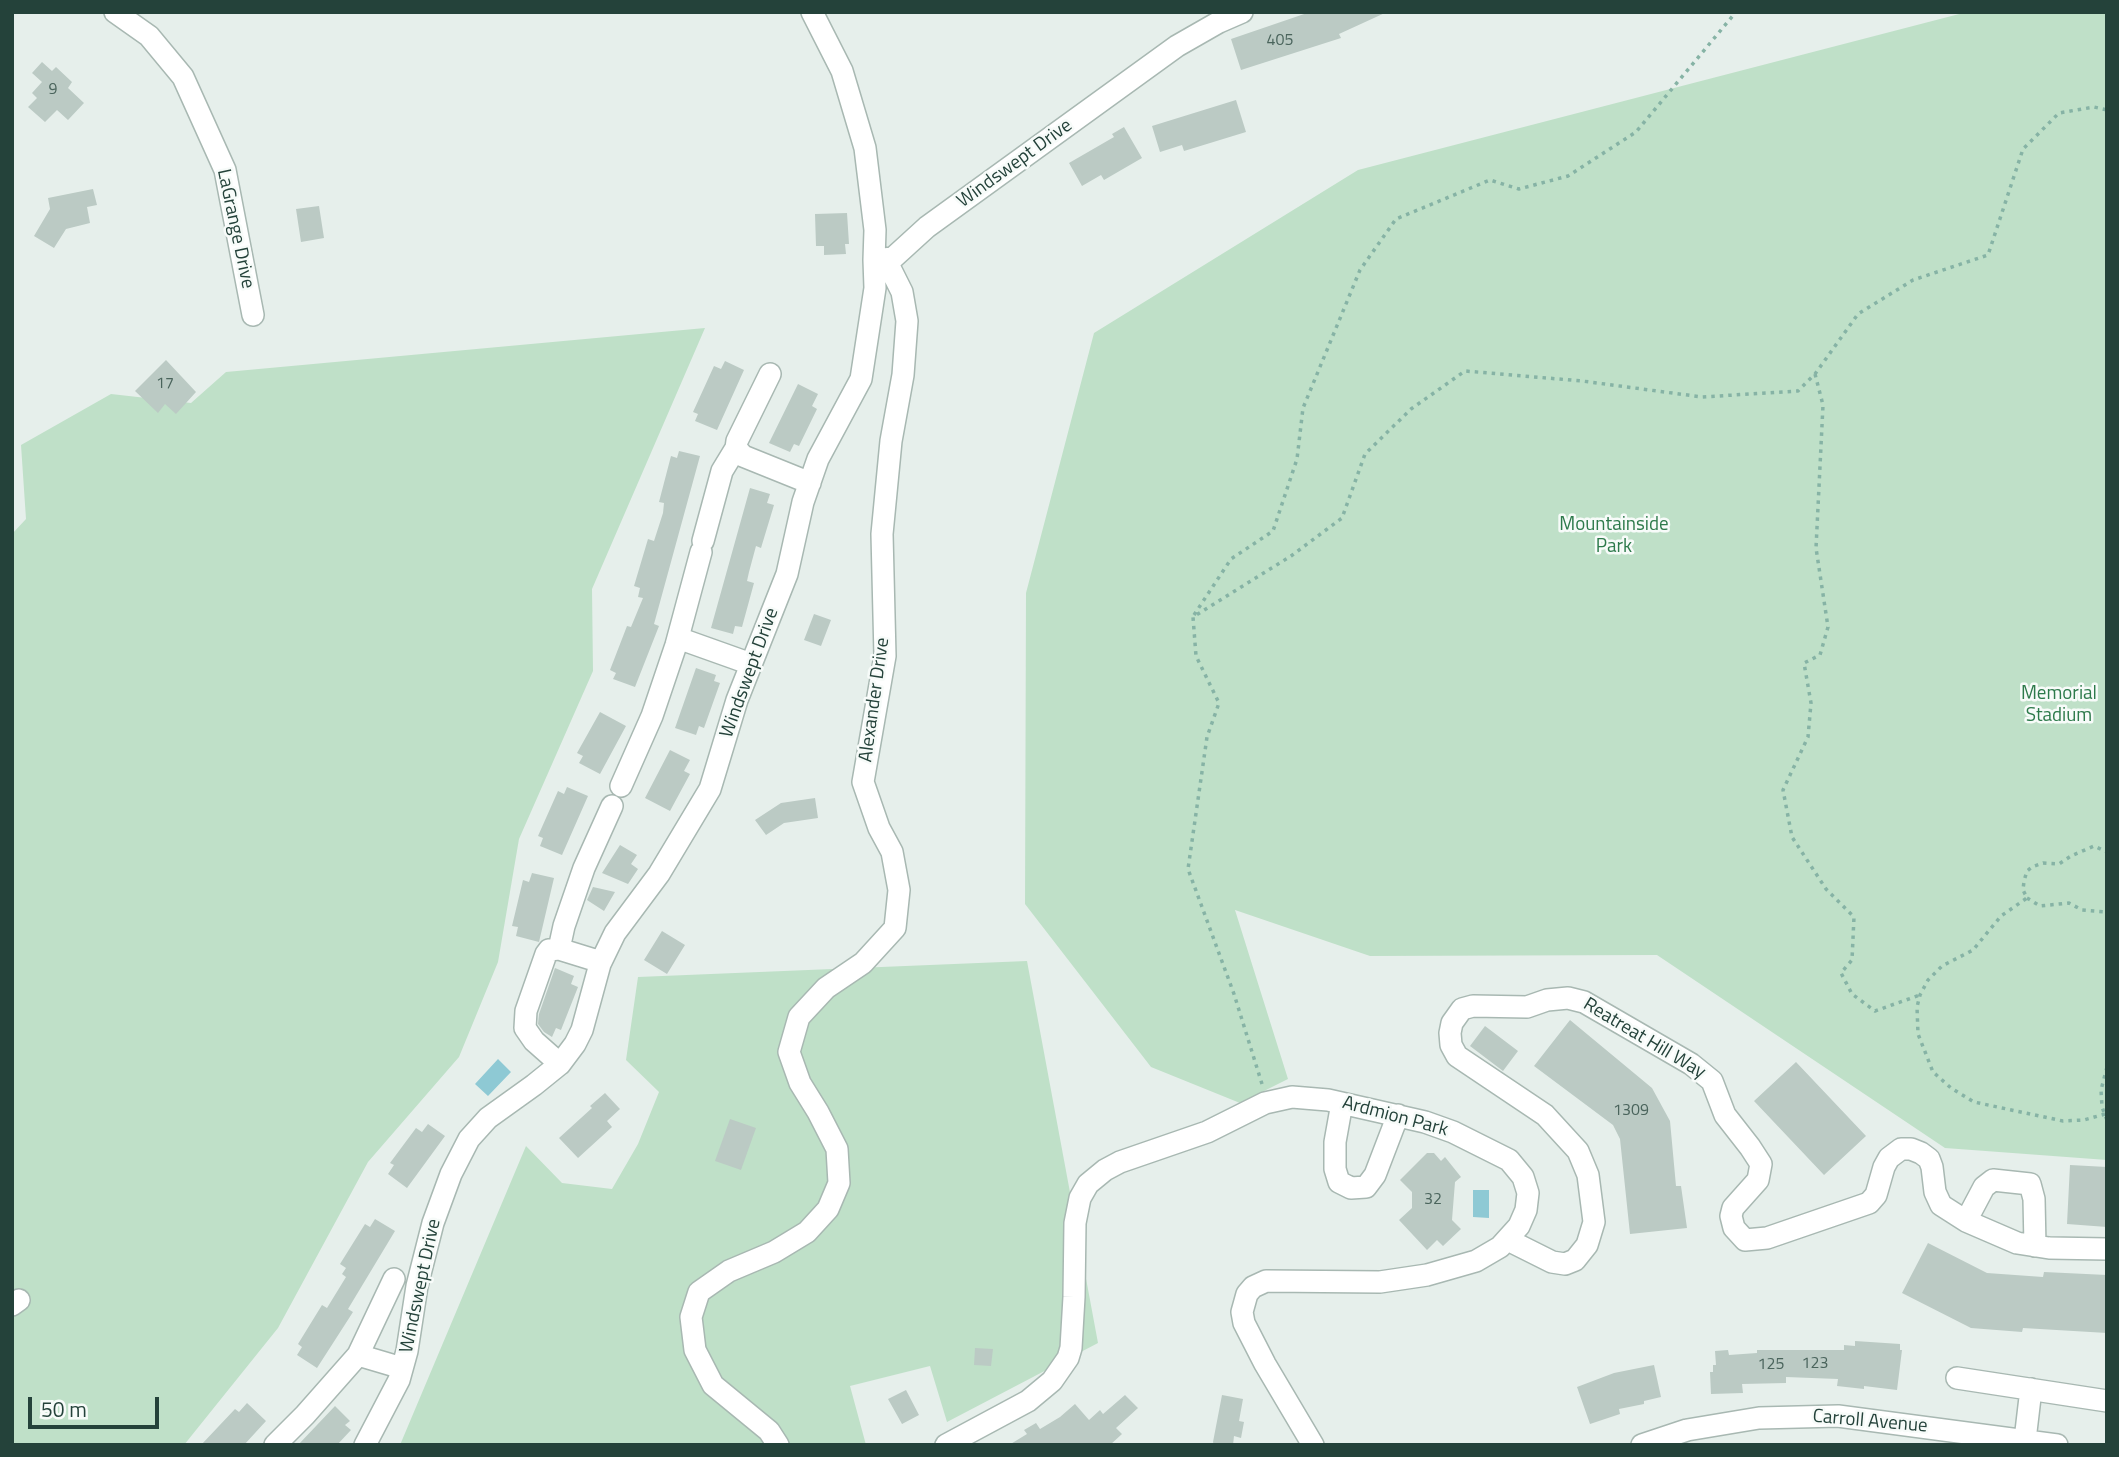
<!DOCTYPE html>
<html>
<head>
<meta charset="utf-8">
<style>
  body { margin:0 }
  #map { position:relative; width:2119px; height:1457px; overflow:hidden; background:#e6efeb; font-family:"Titillium Web",sans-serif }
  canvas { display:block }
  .frame { position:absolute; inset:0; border:14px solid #24423a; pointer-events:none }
  .scale { position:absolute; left:28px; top:1397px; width:131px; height:32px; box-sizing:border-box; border:4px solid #24423a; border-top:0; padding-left:9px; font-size:21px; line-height:24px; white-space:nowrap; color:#24423a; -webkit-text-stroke:5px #f7fbf9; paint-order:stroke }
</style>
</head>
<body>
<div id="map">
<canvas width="2119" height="1457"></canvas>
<div class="frame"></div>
<div class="scale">50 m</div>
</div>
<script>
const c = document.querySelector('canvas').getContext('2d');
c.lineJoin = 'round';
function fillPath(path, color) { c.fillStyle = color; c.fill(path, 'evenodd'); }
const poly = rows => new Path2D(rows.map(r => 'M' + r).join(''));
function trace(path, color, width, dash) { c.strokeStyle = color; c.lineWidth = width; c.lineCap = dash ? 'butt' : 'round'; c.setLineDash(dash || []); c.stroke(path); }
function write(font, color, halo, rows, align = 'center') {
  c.font = font + ' "Titillium Web",sans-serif'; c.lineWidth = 5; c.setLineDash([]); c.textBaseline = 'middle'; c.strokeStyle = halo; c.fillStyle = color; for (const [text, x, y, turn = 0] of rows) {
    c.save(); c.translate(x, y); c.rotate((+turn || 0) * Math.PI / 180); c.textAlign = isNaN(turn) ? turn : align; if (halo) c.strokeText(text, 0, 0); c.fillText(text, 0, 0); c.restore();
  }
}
fillPath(poly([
  [1967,12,2107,12,2107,1160,1945,1148,1657,955,1370,956,1235,910,1288,1079,1240,1103,1151,1067,1025,904,1026,593,1094,333,1358,170],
  [705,328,592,589,593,671,519,839,498,962,459,1057,368,1162,278,1328,184,1445,12,1445,12,534,26,519,21,445,111,394,191,403,226,372],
  [1027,961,1098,1343,947,1422,930,1366,850,1386,866,1445,400,1445,526,1146,562,1183,612,1189,638,1144,659,1092,626,1060,638,977]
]), '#bfe0c8');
fillPath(poly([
  [498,1059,511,1072,488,1096,475,1084],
  [1473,1190,1489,1190,1489,1218,1473,1217]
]), '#8ec9d4');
fillPath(poly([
  [1310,12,1387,12,1339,34,1341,38,1241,70,1231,39],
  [42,62,52,71,56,67,72,82,68,88,84,103,68,120,57,110,45,122,28,107,37,98,32,93,42,82,32,73],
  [1236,100,1246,132,1184,151,1182,145,1160,152,1152,126],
  [1124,127,1142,158,1104,180,1101,175,1082,186,1069,163,1114,137,1112,134],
  [93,189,97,205,87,207,90,223,66,229,54,248,34,236,50,209,48,198],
  [319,206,324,238,301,242,296,209],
  [847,213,849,244,845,244,846,254,824,255,824,246,816,246,815,214],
  [166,360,196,392,176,414,165,404,158,413,135,391],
  [725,361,744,370,717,430,695,421,698,414,693,412,714,366,721,369],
  [798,384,818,394,812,406,817,409,799,446,794,444,790,452,769,443],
  [679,451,700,456,654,624,659,626,635,687,613,679,616,673,610,670,627,626,631,627,643,598,638,597,640,588,634,586,648,539,654,541,663,513,664,503,659,502,671,456,677,458],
  [750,488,770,494,767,503,774,505,761,548,756,546,749,572,747,581,754,583,742,627,735,626,733,634,711,628],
  [814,614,831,620,821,646,804,640],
  [696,668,716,675,714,681,720,683,704,728,699,726,696,735,675,728],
  [600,712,626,726,600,774,579,763,583,756,577,753],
  [670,750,690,760,684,771,690,774,670,811,645,798],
  [567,787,588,796,562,855,540,846,543,838,538,836,558,791,564,794],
  [815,798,818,818,784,823,766,835,755,820,781,803],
  [620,845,637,855,631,864,638,869,628,884,602,873],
  [532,873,554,878,539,942,516,936,518,927,512,926,523,880,529,882],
  [593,887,615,892,604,911,587,900],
  [662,931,685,945,667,974,644,960],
  [555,968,574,976,571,984,578,987,561,1030,556,1028,552,1037,544,1032,538,1024,539,1014],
  [1570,1020,1652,1088,1670,1121,1676,1186,1681,1186,1687,1228,1630,1234,1620,1139,1613,1125,1534,1066],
  [1485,1026,1518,1051,1503,1071,1470,1046],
  [1796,1062,1866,1136,1824,1175,1754,1101],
  [605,1093,620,1109,607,1121,612,1127,578,1158,559,1138,592,1108,590,1106],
  [730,1119,756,1128,741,1170,715,1161],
  [428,1124,445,1136,407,1188,388,1174,394,1165,390,1163,416,1128,422,1132],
  [1427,1153,1434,1153,1441,1161,1445,1157,1461,1177,1455,1182,1452,1220,1461,1229,1443,1246,1437,1240,1427,1250,1399,1220,1412,1208,1412,1192,1400,1180],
  [2070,1165,2107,1167,2107,1227,2067,1224],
  [375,1219,395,1231,348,1309,353,1312,317,1368,297,1355,302,1347,298,1344,322,1305,327,1308,346,1277,342,1274,346,1268,340,1264,365,1224,370,1227],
  [1928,1243,1987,1273,2043,1277,2044,1272,2107,1275,2107,1333,2023,1328,2022,1332,1971,1328,1902,1293],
  [1855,1341,1900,1344,1900,1350,1902,1350,1897,1390,1864,1386,1864,1389,1837,1386,1838,1379,1786,1377,1786,1383,1742,1384,1743,1393,1711,1394,1710,1372,1713,1372,1713,1365,1716,1365,1715,1351,1728,1350,1729,1355,1757,1353,1757,1350,1844,1350,1844,1345,1855,1346],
  [975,1348,993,1349,991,1366,974,1365],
  [1654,1365,1661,1397,1644,1401,1644,1404,1619,1409,1620,1414,1590,1424,1577,1387,1614,1373],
  [906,1390,919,1415,902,1424,888,1399],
  [1125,1395,1138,1408,1116,1428,1122,1434,1110,1445,1009,1445,1027,1434,1024,1430,1036,1423,1040,1429,1060,1417,1075,1404,1089,1420,1100,1410,1103,1414],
  [1222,1395,1243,1399,1239,1421,1244,1422,1241,1438,1234,1436,1233,1445,1214,1445,1213,1442],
  [247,1403,266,1421,244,1445,201,1445,235,1409,239,1412],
  [335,1406,350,1421,345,1425,351,1430,337,1445,298,1445]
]), '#bbcac4');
const minor = poly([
  [115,12,149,36,183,77,225,170,253,315],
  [770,374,737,441,736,448,743,456,810,483],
  [703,541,722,471,736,448],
  [678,638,751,664],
  [621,786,652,716,676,645,701,552],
  [559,949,564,926,584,868,612,806],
  [560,1064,534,1041,525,1028,526,1011,546,954,549,950,559,949,601,962],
  [1342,1103,1335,1142,1335,1169,1339,1182,1351,1188,1366,1187,1375,1175,1398,1115],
  [1966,1221,1984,1187,1993,1180,2030,1184,2034,1199,2035,1246],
  [1508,1240,1552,1262,1565,1264,1575,1260,1587,1245,1594,1222,1588,1175,1578,1151,1545,1115,1457,1056,1451,1045,1450,1033,1452,1023,1462,1009,1473,1006,1527,1007,1547,1000,1568,998,1584,1002,1691,1064,1712,1081,1725,1115,1750,1147,1761,1164,1758,1180,1733,1208,1731,1216,1734,1228,1745,1240,1767,1238,1869,1203,1876,1195,1884,1167,1889,1158,1901,1149,1911,1149,1921,1153,1929,1159,1932,1167,1935,1192,1941,1205,1966,1221,2017,1243,2049,1248,2107,1249],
  [12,1305,19,1300],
  [358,1355,402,1368],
  [1957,1378,2107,1401],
  [2025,1440,2031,1389],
  [275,1445,305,1415,358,1355,394,1279],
  [365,1445,399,1380,407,1351,417,1286,433,1223,451,1174,469,1139,488,1118,534,1085,560,1064,575,1044,582,1030,600,964,615,933,659,874,710,789,737,700,787,574,803,502,818,459,861,379,875,288,874,260,893,258,927,227,1177,46,1219,22,1242,12],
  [778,1445,769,1431,713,1385,695,1350,691,1317,699,1292,729,1271,774,1252,807,1232,828,1209,839,1183,837,1149,818,1112,800,1083,789,1052,799,1017,826,988,863,963,895,928,899,890,892,852,879,828,863,782,885,656,882,534,891,441,903,375,907,321,902,292,891,270,874,260,875,230,865,148,842,71,812,12],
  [946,1445,1028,1401,1052,1381,1068,1358,1071,1348,1074,1297,1075,1223,1080,1198,1088,1184,1105,1170,1120,1162,1207,1132,1265,1103,1292,1097,1328,1100,1425,1122,1453,1132,1509,1160,1523,1177,1528,1193,1526,1210,1519,1226,1500,1247,1476,1261,1427,1275,1380,1282,1266,1281,1253,1287,1247,1294,1242,1312,1244,1323,1265,1364,1313,1445],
  [1642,1445,1687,1430,1759,1418,1838,1416,2057,1445]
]);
trace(minor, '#a8b8b2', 24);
trace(poly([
  [1815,374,1823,405,1816,548,1828,627,1820,655,1804,663,1811,703,1808,737,1783,790,1792,837,1826,889,1854,917,1852,960,1841,973,1852,994,1875,1011,1920,995],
  [1194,615,1231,559,1273,531,1297,459,1303,408,1360,270,1396,219,1490,180,1519,189,1568,176,1636,132,1736,12],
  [2027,898,2040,906,2069,903,2082,910,2107,912],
  [2107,1067,2101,1090,2102,1107,2107,1120],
  [1262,1084,1234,994,1188,869,1207,737,1219,703,1196,656,1193,617,1291,556,1342,518,1365,454,1411,409,1465,371,1582,381,1702,397,1798,391,1815,374,1858,314,1913,280,1988,255,2023,149,2059,113,2094,107,2107,110],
  [2105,1114,2084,1120,2063,1121,1974,1102,1951,1088,1933,1072,1918,1034,1917,1007,1920,995,1928,980,1942,966,1973,950,2001,916,2027,898,2023,890,2024,881,2027,871,2032,867,2043,863,2059,864,2071,856,2094,846,2107,852]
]), '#86b3a5', 3.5, [3.5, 5]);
trace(minor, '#fff', 21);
write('16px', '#4a645c', null, [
  ["405",1280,41],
  ["9",53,90],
  ["17",165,384],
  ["1309",1631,1111],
  ["32",1433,1200],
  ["123",1815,1364],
  ["125",1771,1365]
]);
write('19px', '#24423a', '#f7fbf9', [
  ["Windswept Drive",1015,164,-36],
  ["LaGrange Drive",235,229,78],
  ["Windswept Drive",750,673,-70],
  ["Alexander Drive",875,700,-82],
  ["Reatreat Hill Way",1644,1039,31],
  ["Ardmion Park",1395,1117,15],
  ["Windswept Drive",421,1286,-78],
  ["Carroll Avenue",1870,1422,5]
]);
write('19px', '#2d7a4b', '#f7fbf9', [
  ["Mountainside",1614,525],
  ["Park",1614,547],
  ["Memorial",2059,694],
  ["Stadium",2059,716]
]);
</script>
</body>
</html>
